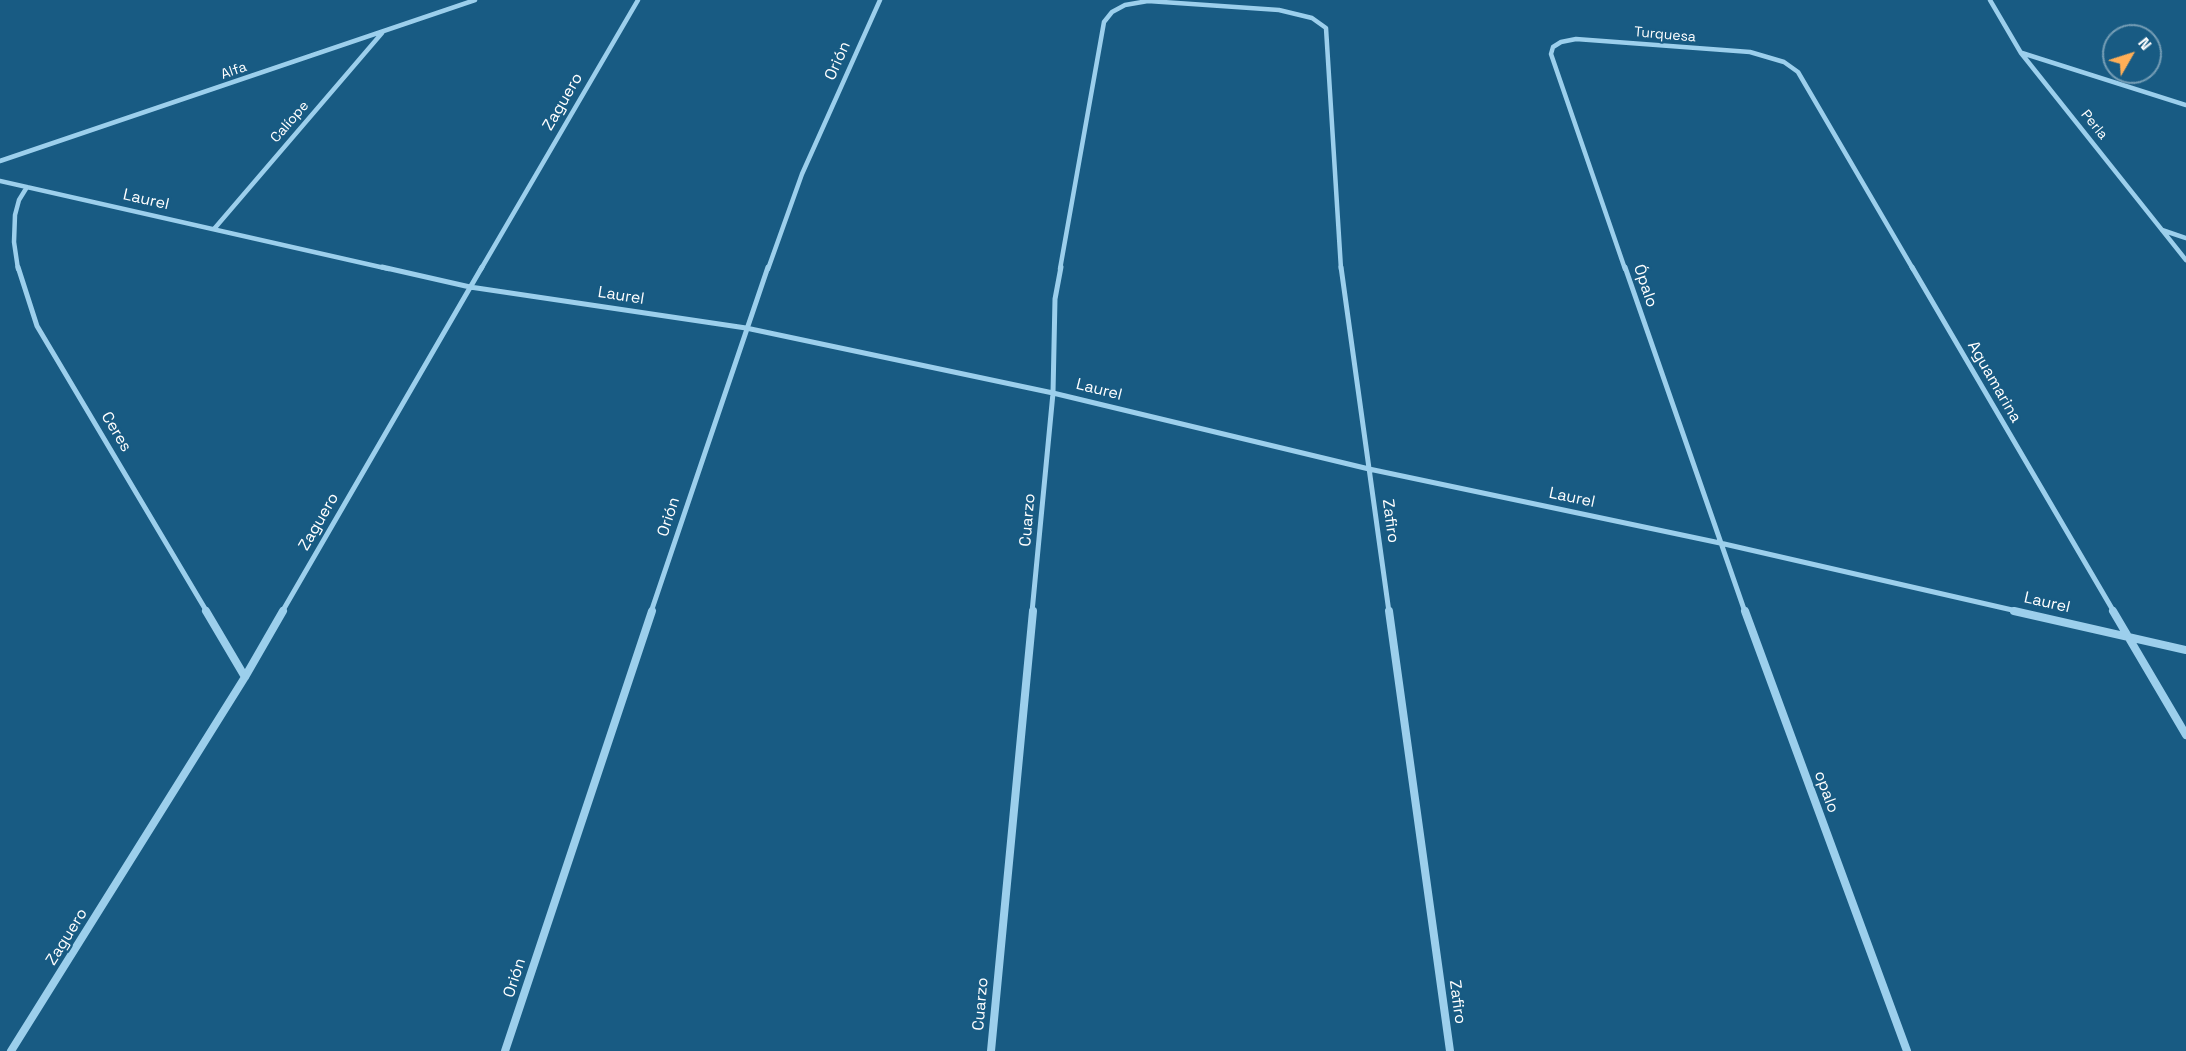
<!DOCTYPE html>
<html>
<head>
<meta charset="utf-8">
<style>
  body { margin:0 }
  #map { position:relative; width:2186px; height:1051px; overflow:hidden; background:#185b83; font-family:"Space Grotesk",sans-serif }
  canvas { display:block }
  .north { position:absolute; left:2102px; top:24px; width:60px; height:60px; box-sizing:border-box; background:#185b83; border:2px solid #749db5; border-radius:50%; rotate:51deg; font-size:16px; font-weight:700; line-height:24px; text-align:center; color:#fff }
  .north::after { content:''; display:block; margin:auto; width:21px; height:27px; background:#ffaf57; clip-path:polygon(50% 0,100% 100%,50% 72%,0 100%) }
</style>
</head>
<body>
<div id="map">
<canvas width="2186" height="1051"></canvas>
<div class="north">N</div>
</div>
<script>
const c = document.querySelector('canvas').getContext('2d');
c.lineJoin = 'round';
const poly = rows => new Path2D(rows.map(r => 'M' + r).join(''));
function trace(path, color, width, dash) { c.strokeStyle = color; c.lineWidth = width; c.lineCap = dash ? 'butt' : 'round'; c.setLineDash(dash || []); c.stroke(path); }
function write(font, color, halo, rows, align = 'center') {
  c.font = font + ' "Space Grotesk",sans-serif'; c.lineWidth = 4.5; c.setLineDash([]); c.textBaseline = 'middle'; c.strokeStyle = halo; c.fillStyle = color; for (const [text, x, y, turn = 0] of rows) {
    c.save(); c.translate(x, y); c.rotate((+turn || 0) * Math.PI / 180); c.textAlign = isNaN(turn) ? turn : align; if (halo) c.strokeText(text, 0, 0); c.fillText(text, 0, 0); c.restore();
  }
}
trace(poly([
  [1990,0,2021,53,2186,260],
  [2022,53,2186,105],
  [0,161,475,0],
  [0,181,389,269],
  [214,229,382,33],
  [2162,230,2186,238],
  [18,269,14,242,15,215,19,200,27,187],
  [481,269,638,0],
  [768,269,802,174,880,0],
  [1060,269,1104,22,1112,12,1125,5,1148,1,1279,10,1312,18,1326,28,1341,269],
  [1625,269,1551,54,1553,47,1561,42,1576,39,1750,52,1784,62,1798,72,1913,269]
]), '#9ccfec', 4.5);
trace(poly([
  [18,267,37,326,207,612],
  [382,267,470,287,746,328,1053,393,1369,469,1720,543,2021,612],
  [1341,267,1389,612],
  [1625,267,1745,612],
  [1912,267,2114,612],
  [282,612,482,267],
  [651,612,768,267],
  [1032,612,1053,393,1055,299,1061,267]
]), '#9ccfec', 5);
trace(poly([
  [206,611,245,677],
  [1389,611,1450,1051],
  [1745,611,1907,1051],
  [2014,611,2186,650],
  [2113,611,2186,735],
  [11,1051,245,677,283,611],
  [505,1051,652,611],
  [991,1051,1033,611]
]), '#9ccfec', 8);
write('14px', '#fff', '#185b83', [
  ["Turquesa",1665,35,5],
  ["Alfa",234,71,-19],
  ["Calíope",290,122,-49],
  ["Perla",2094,125,51]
]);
write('16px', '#fff', '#185b83', [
  ["Orión",838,61,-66],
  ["Zaguero",563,102,-60],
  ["Laurel",146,200,13],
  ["Ópalo",1645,286,71],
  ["Laurel",621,296,9],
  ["Aguamarina",1994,382,60],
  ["Laurel",1099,390,14],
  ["Ceres",116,432,59],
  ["Laurel",1572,498,12],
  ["Orión",669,517,-72],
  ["Cuarzo",1028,520,-85],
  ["Zafiro",1390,521,82],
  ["Zaguero",319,522,-60],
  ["Laurel",2047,603,13],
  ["opalo",1826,792,70],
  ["Zaguero",67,937,-58],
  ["Orión",515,978,-72],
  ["Zafiro",1457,1002,82],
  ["Cuarzo",981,1004,-85]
]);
</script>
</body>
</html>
